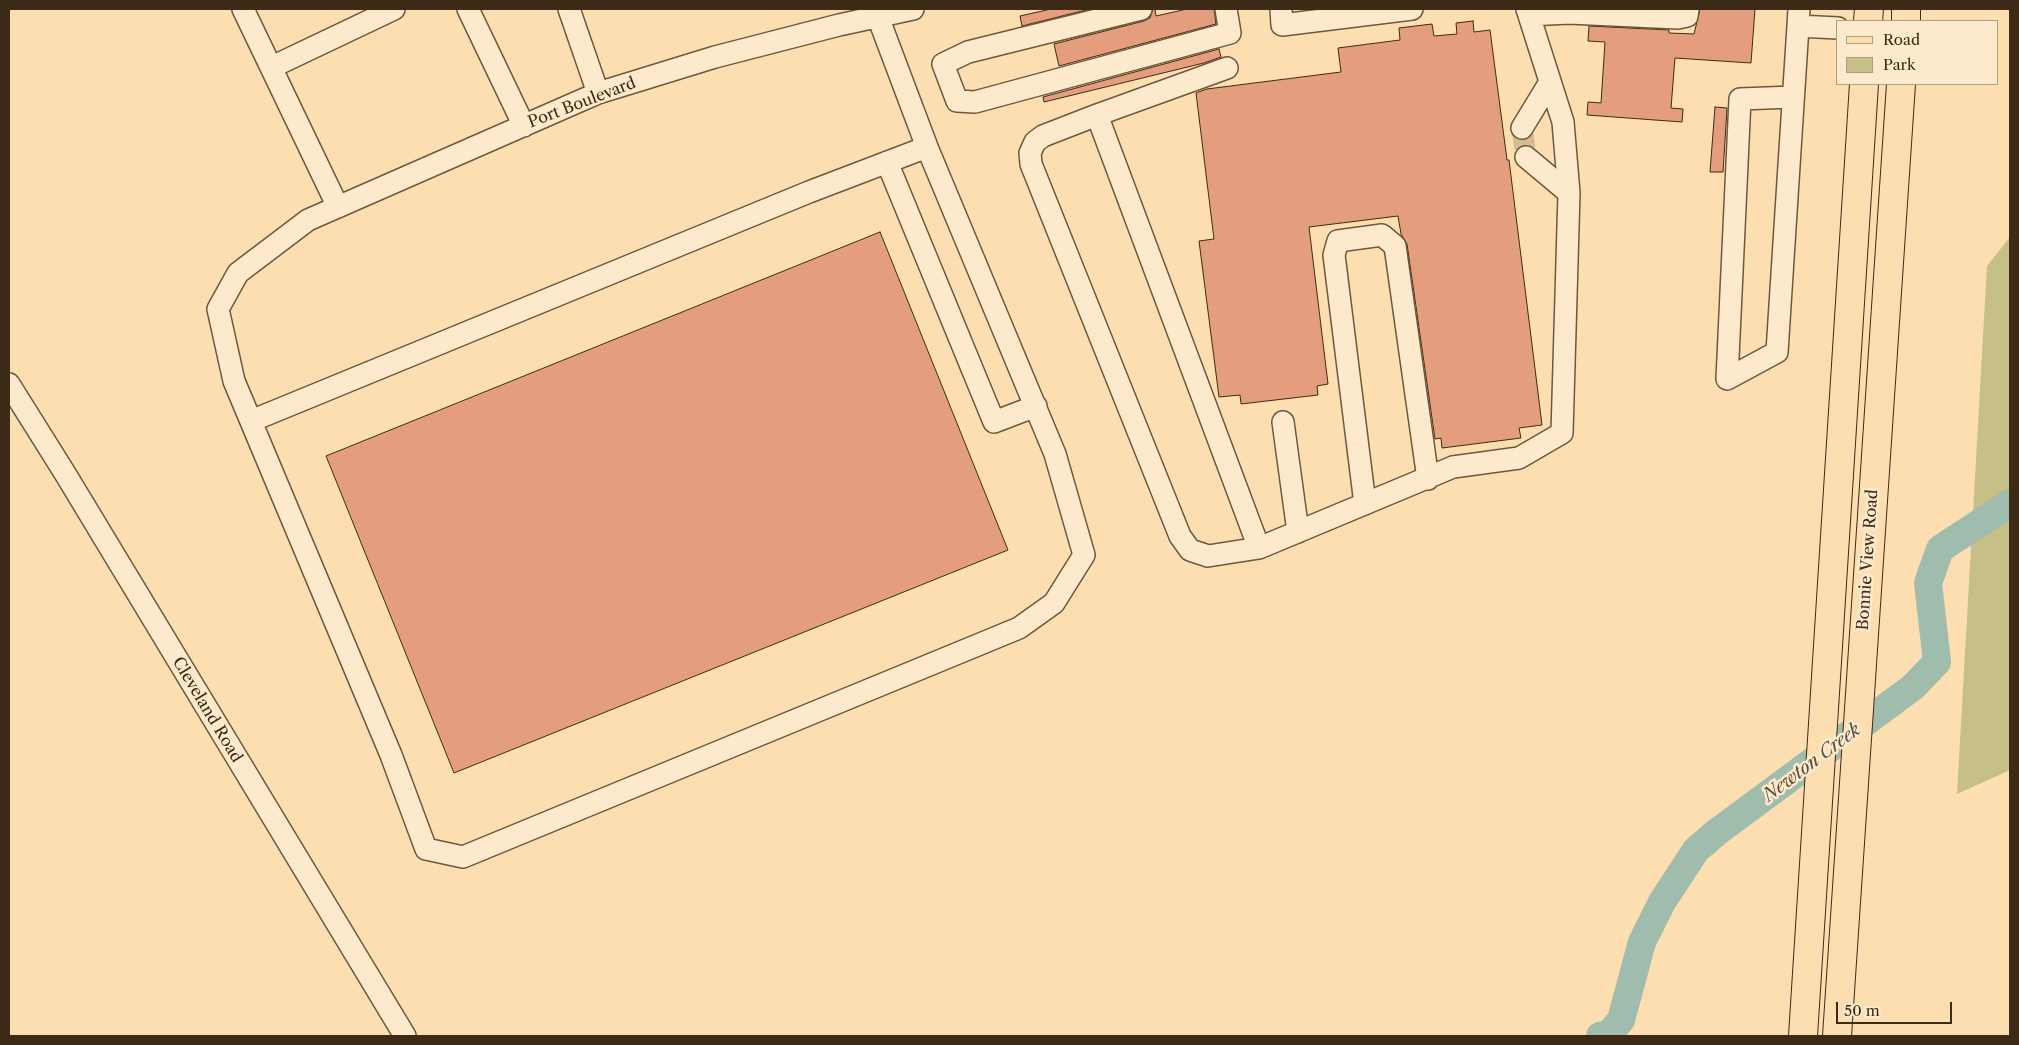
<!DOCTYPE html>
<html>
<head>
<meta charset="utf-8">
<style>
  body { margin:0 }
  #map { position:relative; width:2019px; height:1045px; overflow:hidden; background:#fcdeb1; font-family:"Libre Caslon Text",serif }
  canvas { display:block }
  .frame { position:absolute; inset:0; border:10px solid #3d2b17; pointer-events:none }
  .legend { position:absolute; left:1836px; top:20px; width:162px; height:65px; box-sizing:border-box; background:#fdeacc; border:1px solid #b09e84; margin:0; padding:6px 9px; list-style:none; font-size:15px; color:#3d2b17 }
  .legend li { display:flex; align-items:center; gap:10px; height:25px }
  .legend b { width:25px; border:1px solid #b09e84 }
  .scale { position:absolute; left:1836px; top:1002px; width:116px; height:22px; box-sizing:border-box; border:2px solid #3d2b17; border-top:0; padding-left:6px; font-size:15px; line-height:18px; white-space:nowrap; color:#3d2b17; -webkit-text-stroke:4px #fdeacc; paint-order:stroke }
</style>
</head>
<body>
<div id="map">
<canvas width="2019" height="1045"></canvas>
<div class="frame"></div>
<ul class="legend">
<li><b style="height:6px;background:#fcdeb1"></b>Road</li>
<li><b style="height:14px;background:#c6bf87"></b>Park</li>
</ul>
<div class="scale">50 m</div>
</div>
<script>
const c = document.querySelector('canvas').getContext('2d');
c.lineJoin = 'round';
function fillPath(path, color) { c.fillStyle = color; c.fill(path, 'evenodd'); }
const poly = rows => new Path2D(rows.map(r => 'M' + r).join(''));
function trace(path, color, width, dash) { c.strokeStyle = color; c.lineWidth = width; c.lineCap = dash ? 'butt' : 'round'; c.setLineDash(dash || []); c.stroke(path); }
function write(font, color, halo, rows, align = 'center') {
  c.font = font + ' "Libre Caslon Text",serif'; c.lineWidth = 5; c.setLineDash([]); c.textBaseline = 'middle'; c.strokeStyle = halo; c.fillStyle = color; for (const [text, x, y, turn = 0] of rows) {
    c.save(); c.translate(x, y); c.rotate((+turn || 0) * Math.PI / 180); c.textAlign = isNaN(turn) ? turn : align; if (halo) c.strokeText(text, 0, 0); c.fillText(text, 0, 0); c.restore();
  }
}
fillPath(poly([
  [2010,237,2010,770,1957,794,1987,266]
]), '#c6bf87');
trace(poly([
  [1600,1036,1609,1034,1621,1020,1642,942,1662,902,1696,850,1717,832,1913,687,1937,662,1928,583,1940,549,2010,503]
]), '#9fbcad', 28);
const building = poly([
  [1051,9,1090,9,1022,26,1020,16,1051,9],
  [1153,9,1155,9,1156,16,1187,9,1214,9,1216,24,1059,66,1054,44,1144,21,1150,18,1153,9],
  [1700,9,1755,9,1751,63,1675,58,1671,108,1683,109,1682,122,1587,115,1588,102,1601,103,1605,42,1588,41,1589,26,1669,30,1669,33,1694,34,1700,9],
  [1473,21,1474,32,1490,30,1507,160,1509,160,1542,425,1519,428,1521,438,1442,448,1441,438,1435,439,1407,244,1401,234,1398,216,1309,227,1328,384,1317,386,1318,395,1241,404,1240,395,1219,397,1199,241,1214,239,1196,93,1207,89,1341,72,1338,48,1400,40,1399,28,1432,24,1434,36,1457,34,1456,23,1473,21],
  [1219,49,1221,57,1204,63,1044,102,1043,97,1219,49],
  [1715,107,1727,108,1723,172,1710,172,1715,107],
  [880,232,1008,550,454,773,326,456,880,232]
]);
fillPath(building, '#e49e7d');
trace(building, '#3d2b17', 1);
trace(poly([
  [1522,128,1526,157]
]), '#d6ba92', 21, [21, 11]);
const minor = poly([
  [243,9,338,207],
  [468,9,524,126],
  [569,9,598,93],
  [1141,9,968,52,943,64,957,101,975,102,1230,33,1226,9],
  [1281,9,1282,25,1412,9],
  [1799,9,1798,26,1838,28],
  [1529,15,1569,13,1678,18,1687,16,1688,9],
  [878,17,927,147,1055,454,1084,555,1054,603,1019,628,463,857,426,849,391,755,234,381,218,309,238,273,308,220,598,93,715,57,839,25,913,9],
  [272,67,394,9],
  [1227,68,1097,115,1259,548,1453,467,1519,458,1562,433,1569,193,1563,122,1527,9],
  [1793,97,1740,99,1727,379,1777,352,1798,26],
  [1097,115,1043,136,1035,142,1030,153,1031,164,1180,536,1190,550,1208,556,1259,548],
  [1522,128,1550,82],
  [1526,157,1569,193],
  [887,162,994,422,1036,406],
  [9,384,66,475,405,1036],
  [251,421,809,192,927,147],
  [1283,422,1298,532],
  [1365,504,1334,255,1338,241,1382,235,1395,246,1428,479]
]);
const major = poly([
  [1868,21,1869,9],
  [1906,21,1906,9],
  [1803,1036,1864,84],
  [1837,1036,1901,84]
]);
trace(minor, '#6d583e', 24);
trace(major, '#3d2b17', 30);
trace(minor, '#fdeacc', 21);
trace(major, '#fcdeb1', 28);
write('16px', '#3d2b17', '#fdeacc', [
  ["Port Boulevard",582,103,-21],
  ["Bonnie View Road",1868,560,-86],
  ["Cleveland Road",207,710,59]
]);
write('italic 18px', '#564f3c', '#fdeacc', [
  ["Newton Creek",1812,763,-37]
]);
</script>
</body>
</html>
